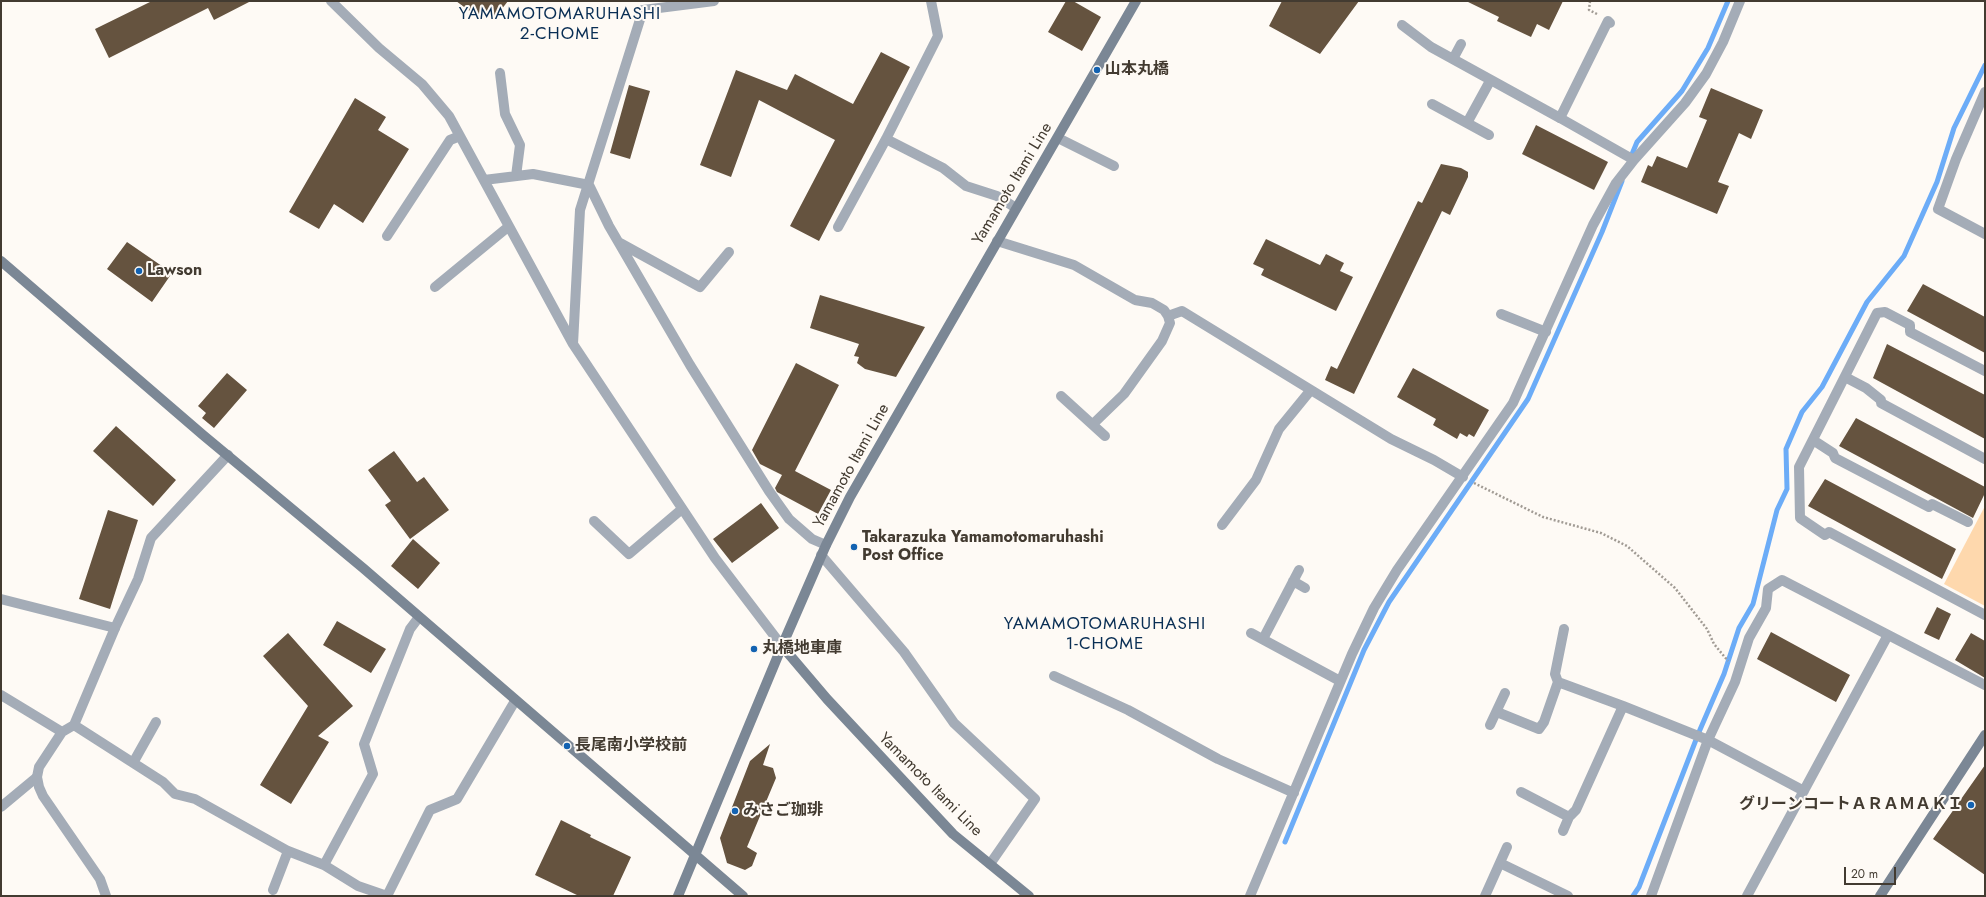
<!DOCTYPE html>
<html>
<head>
<meta charset="utf-8">
<style>
  body { margin:0 }
  #map { position:relative; width:1986px; height:897px; overflow:hidden; background:#fefaf5; font-family:Jost,sans-serif }
  canvas { display:block }
  .frame { position:absolute; inset:0; border:2px solid #433b31; pointer-events:none }
  .scale { position:absolute; left:1844px; top:867px; width:52px; height:18px; box-sizing:border-box; border:2px solid #433b31; border-top:0; padding-left:5px; font-size:12px; line-height:14px; white-space:nowrap; color:#433b31; -webkit-text-stroke:3px #fefaf5; paint-order:stroke }
</style>
</head>
<body>
<div id="map">
<canvas width="1986" height="897"></canvas>
<div class="frame"></div>
<div class="scale">20 m</div>
</div>
<script>
const c = document.querySelector('canvas').getContext('2d');
c.lineJoin = 'round';
function fillPath(path, color) { c.fillStyle = color; c.fill(path, 'evenodd'); }
const poly = rows => new Path2D(rows.map(r => 'M' + r).join(''));
function trace(path, color, width, dash) { c.strokeStyle = color; c.lineWidth = width; c.lineCap = dash ? 'butt' : 'round'; c.setLineDash(dash || []); c.stroke(path); }
function write(font, color, halo, rows, align = 'center') {
  c.font = font + ' Jost,"Noto Sans JP",sans-serif'; c.lineWidth = 4; c.setLineDash([]); c.textBaseline = 'middle'; c.strokeStyle = halo; c.fillStyle = color; for (const [text, x, y, turn = 0] of rows) {
    c.save(); c.translate(x, y); c.rotate((+turn || 0) * Math.PI / 180); c.textAlign = isNaN(turn) ? turn : align; if (halo) c.strokeText(text, 0, 0); c.fillText(text, 0, 0); c.restore();
  }
}
fillPath(poly([
  [1985,506,1985,606,1944,584]
]), '#fed8ad');
trace(poly([
  [1630,159,1637,142,1682,91,1708,48,1728,1],
  [1285,842,1364,650,1389,602,1528,399,1602,232,1622,181],
  [1633,896,1639,887,1699,732,1724,674,1739,628,1753,604,1777,510,1787,489,1786,449,1802,412,1822,387,1867,302,1904,256,1937,182,1954,128,1985,65]
]), '#6cacf7', 5);
fillPath(poly([
  [152,1,251,1,214,20,208,8,109,58,95,29],
  [456,1,508,1,494,19,484,12,479,18],
  [1066,1,1073,1,1101,17,1082,51,1048,32],
  [1282,1,1359,1,1320,54,1269,26],
  [1466,1,1563,1,1549,30,1537,24,1531,37,1497,21,1499,17],
  [881,52,910,67,819,241,790,226,835,140,759,100,731,177,700,165,736,70,787,90,795,74,853,104],
  [629,85,650,91,630,159,610,153],
  [1711,88,1763,110,1751,139,1739,133,1718,182,1729,186,1717,214,1641,182,1648,165,1652,167,1657,156,1687,168,1707,120,1699,117],
  [355,98,386,117,378,130,409,149,363,223,334,204,319,229,289,212],
  [1536,125,1608,162,1594,190,1522,154],
  [1441,164,1461,168,1468,172,1468,177,1450,215,1442,211,1354,394,1325,380,1331,366,1337,369,1418,201,1422,203],
  [1266,239,1320,265,1326,254,1344,263,1340,271,1353,277,1336,311,1261,275,1264,269,1253,264],
  [127,242,172,273,152,302,107,269],
  [1923,284,1985,317,1985,353,1907,311],
  [820,295,925,327,896,377,865,369,857,363,859,357,854,356,859,344,810,328],
  [1887,344,1985,395,1985,439,1873,378],
  [796,363,839,385,795,471,831,490,818,514,777,492,775,488,782,475,760,464,752,450],
  [1413,368,1489,410,1474,437,1469,434,1467,437,1460,433,1457,439,1433,425,1436,419,1397,397],
  [227,373,247,390,214,428,202,418,206,413,198,406],
  [1856,418,1985,487,1985,493,1973,518,1839,446],
  [116,426,176,480,153,506,93,451],
  [394,451,417,482,424,477,449,510,410,539,385,505,391,501,368,470],
  [1825,479,1956,549,1942,579,1808,506],
  [761,503,779,528,732,563,713,539],
  [108,510,138,520,110,609,79,599],
  [413,539,440,563,418,589,391,566],
  [1937,607,1951,614,1939,640,1924,633],
  [337,621,386,649,371,673,323,645],
  [1771,632,1850,675,1836,702,1757,659],
  [288,633,353,706,318,736,329,742,291,804,260,785,308,706,263,656],
  [1971,633,1985,641,1985,678,1955,660],
  [770,744,763,765,773,768,776,778,747,847,757,853,752,866,745,870,727,863,720,838,750,761],
  [1985,765,1985,875,1933,839],
  [561,820,591,835,590,837,631,857,613,896,579,896,535,875]
]), '#65533f');
trace(poly([
  [1590,1,1589,10,1597,14],
  [1474,483,1543,517,1601,533,1627,546,1675,588,1707,629,1714,644,1728,661]
]), '#a19b94', 2.5, [2, 2]);
trace(poly([
  [1402,25,1431,47,1560,118,1608,21,1610,23],
  [1453,59,1461,44],
  [1432,104,1489,135],
  [1467,123,1490,81],
  [1058,138,1114,166],
  [1501,314,1546,332],
  [1985,371,1910,332,1910,325,1885,312,1877,313,1799,467,1800,518,1825,535,1829,532,1985,615],
  [1845,377,1866,388,1881,400,1881,403,1985,459],
  [1813,440,1833,453,1835,458,1929,507,1932,504,1968,522],
  [1,599,115,628],
  [1,807,37,777]
]), '#a4acb7', 10);
trace(poly([
  [331,1,379,48,422,84,449,116,573,344,715,558,782,646],
  [500,73,505,114,520,145,516,176],
  [1985,92,1956,159,1938,209,1985,234],
  [886,139,943,168,966,186,997,196,1016,208],
  [1634,160,1685,103,1706,74,1723,42,1740,1],
  [484,180,533,174,589,185,609,226,690,365,769,491,789,519,812,539,826,545],
  [838,227,886,139,938,36,931,1],
  [387,236,450,140,460,136],
  [997,241,1074,265,1135,300,1152,303,1164,310,1168,316,1170,323,1162,341,1124,394,1093,424],
  [620,243,700,287,729,252],
  [435,287,508,227],
  [1168,316,1182,311,1391,439,1434,460,1463,477],
  [573,344,580,210,643,10,714,1],
  [1061,396,1105,436],
  [594,521,629,554,682,509],
  [1222,525,1256,480,1279,429,1310,391],
  [821,555,904,652,954,723,1035,799,990,864],
  [1293,581,1305,588],
  [1251,633,1340,681],
  [1263,639,1299,570],
  [1054,676,1128,710,1218,759,1294,793],
  [1558,682,1623,706],
  [1,695,62,732,39,767,37,777,39,787,43,796,100,879,106,896],
  [1497,712,1539,729,1544,722,1558,682,1555,674,1564,629],
  [74,725,115,628,138,579,151,538,228,455],
  [1490,725,1505,693],
  [62,732,74,725,163,782,175,794,195,799,288,851,324,865,358,886,387,896,430,810,457,799,515,701],
  [133,763,156,722],
  [1521,792,1569,817,1576,810,1623,706,1708,740,1804,791],
  [1563,831,1569,817],
  [1500,863,1568,896],
  [324,865,373,774,364,744,410,629,419,617],
  [273,890,288,851],
  [1250,896,1352,654,1374,608,1397,570,1513,403,1593,225,1616,183,1634,160,1560,118],
  [1485,896,1507,847],
  [1651,896,1708,740,1735,682,1749,638,1766,608,1768,589,1782,580,1985,685],
  [1747,896,1888,635]
]), '#a4acb7', 10);
trace(poly([
  [1,261,203,435,363,568,743,896],
  [782,646,827,699,953,834,1029,896],
  [678,896,782,646,826,545,850,497,1136,1],
  [1880,896,1985,735]
]), '#7b8795', 10);
for (const [x, y, r, color] of [
  [1097,70,4,"#1362b1"],
  [139,271,4,"#1362b1"],
  [854,547,4,"#1362b1"],
  [754,649,4,"#1362b1"],
  [567,746,4,"#1362b1"],
  [1971,805,4,"#1362b1"],
  [735,811,4,"#1362b1"]
]) { const dot = new Path2D(); dot.arc(x, y, r, 0, 2 * Math.PI); c.fillStyle = color; c.fill(dot); trace(dot, '#fefaf5', 1.5); }
write('bold 16px', '#433b31', '#fefaf5', [
  ["山本丸橋",1105,70],
  ["Lawson",147,271],
  ["Takarazuka Yamamotomaruhashi",862,538],
  ["Post Office",862,556],
  ["丸橋地車庫",762,649],
  ["長尾南小学校前",575,746],
  ["グリーンコートＡＲＡＭＡＫＩ",1963,805,"right"],
  ["みさご珈琲",743,811]
], 'left');
write('16px', '#433b31', '#fefaf5', [
  ["Yamamoto Itami Line",1013,184,-59],
  ["Yamamoto Itami Line",852,466,-61],
  ["Yamamoto Itami Line",930,785,45]
]);
c.letterSpacing = '1px';
write('17px', '#092e54', '#fefaf5', [
  ["YAMAMOTOMARUHASHI",560,15],
  ["2-CHOME",560,35],
  ["YAMAMOTOMARUHASHI",1105,625],
  ["1-CHOME",1105,645]
]);
c.letterSpacing = '0px';
</script>
</body>
</html>
